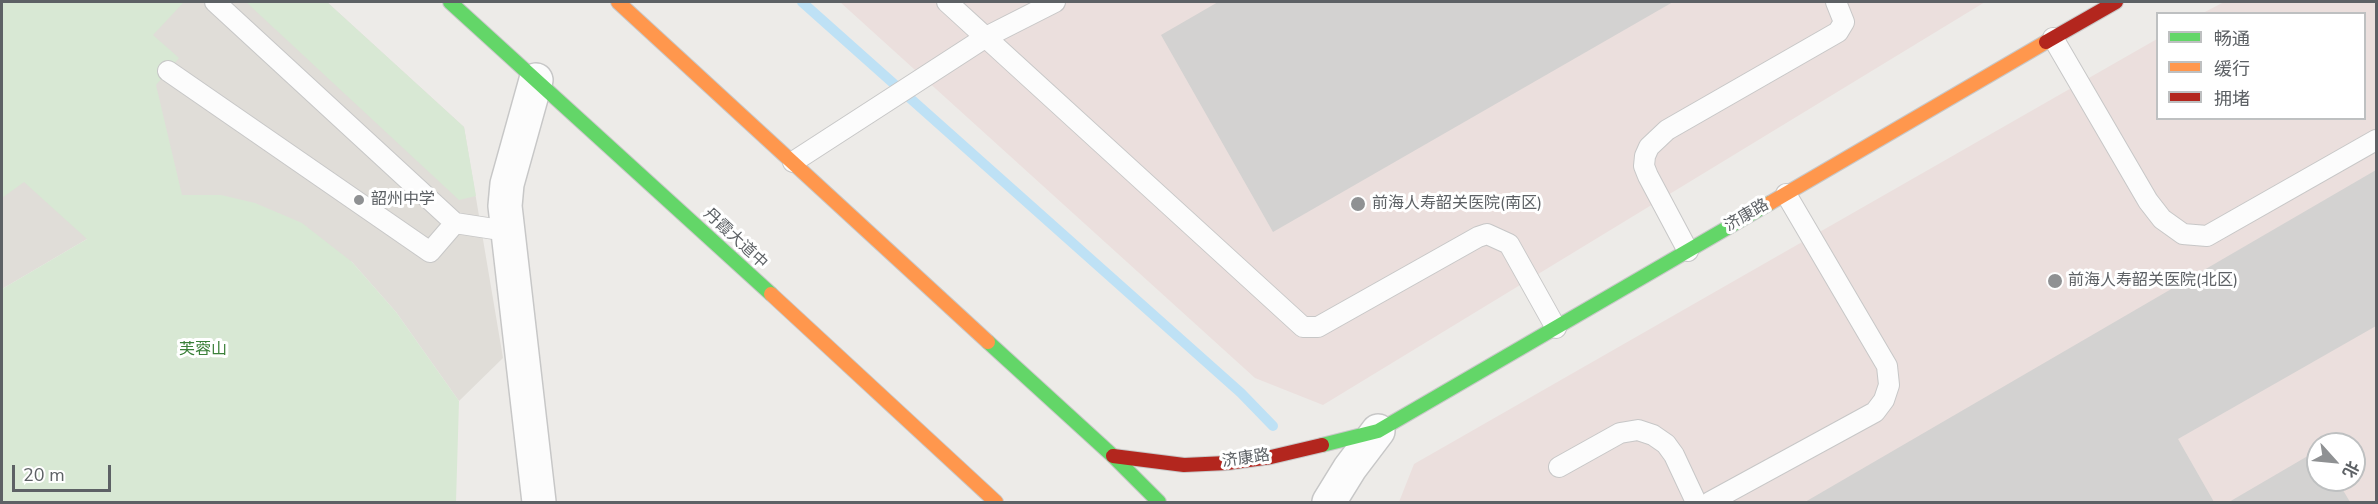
<!DOCTYPE html>
<html>
<head>
<meta charset="utf-8">
<style>
  body { margin:0 }
  #map { position:relative; width:2378px; height:504px; overflow:hidden; background:#edebe8; font-family:"Nunito Sans","Noto Sans SC",sans-serif }
  canvas { display:block }
  .frame { position:absolute; inset:0; border:3px solid #5d6165; pointer-events:none }
  .legend { position:absolute; left:2156px; top:12px; width:210px; height:108px; box-sizing:border-box; background:#fff; border:2px solid #bec0c1; margin:0; padding:8px 10px; list-style:none; font-size:18px; color:#5d6165 }
  .legend li { display:flex; align-items:center; gap:12px; height:30px }
  .legend b { width:30px; border:2px solid #bec0c1 }
  .north { position:absolute; left:2306px; top:432px; width:60px; height:60px; box-sizing:border-box; background:#fff; border:2px solid #bec0c1; border-radius:50%; rotate:117deg; font-size:16px; font-weight:700; line-height:24px; text-align:center; color:#5d6165 }
  .north::after { content:''; display:block; margin:auto; width:21px; height:27px; background:#8f9193; clip-path:polygon(50% 0,100% 100%,50% 72%,0 100%) }
  .scale { position:absolute; left:12px; top:465px; width:99px; height:27px; box-sizing:border-box; border:3px solid #5d6165; border-top:0; padding-left:8px; font-size:18px; line-height:21px; white-space:nowrap; color:#5d6165; -webkit-text-stroke:4px #fff; paint-order:stroke }
</style>
</head>
<body>
<div id="map">
<canvas width="2378" height="504"></canvas>
<div class="frame"></div>
<ul class="legend">
<li><b style="height:8px;background:#63d668"></b>畅通</li>
<li><b style="height:8px;background:#ff974d"></b>缓行</li>
<li><b style="height:8px;background:#b3261e"></b>拥堵</li>
</ul>
<div class="north">北</div>
<div class="scale">20 m</div>
</div>
<script>
const c = document.querySelector('canvas').getContext('2d');
c.lineJoin = 'round';
function fillPath(path, color) { c.fillStyle = color; c.fill(path, 'evenodd'); }
const poly = rows => new Path2D(rows.map(r => 'M' + r).join(''));
function trace(path, color, width, dash) { c.strokeStyle = color; c.lineWidth = width; c.lineCap = dash ? 'butt' : 'round'; c.setLineDash(dash || []); c.stroke(path); }
function write(font, color, halo, rows, align = 'center') {
  c.font = font + ' "Nunito Sans","Noto Sans SC",sans-serif'; c.lineWidth = 6; c.setLineDash([]); c.textBaseline = 'middle'; c.strokeStyle = halo; c.fillStyle = color; for (const [text, x, y, turn = 0] of rows) {
    c.save(); c.translate(x, y); c.rotate((+turn || 0) * Math.PI / 180); c.textAlign = isNaN(turn) ? turn : align; if (halo) c.strokeText(text, 0, 0); c.fillText(text, 0, 0); c.restore();
  }
}
fillPath(poly([
  [2,2,327,2,464,127,503,358,459,401,396,312,352,262,138,209,2,289]
]), '#e0ddd8');
fillPath(poly([
  [840,2,1985,2,1323,405,1255,378],
  [2224,2,2376,2,2376,502,1399,502,1414,464,2157,39,2158,118,2364,118,2364,14,2203,13],
  [2318,444,2354,444,2354,480,2318,480]
]), '#ebdfdd');
fillPath(poly([
  [2,2,184,2,153,35,179,58,156,85,182,195,221,195,255,203,302,223,352,262,396,312,459,401,456,502,2,502,2,289,87,239,24,182,2,198],
  [246,2,327,2,464,127,476,196,459,200]
]), '#d8e8d4');
trace(poly([
  [802,2,1241,393,1273,426]
]), '#bee1f5', 10);
fillPath(poly([
  [1218,2,1673,2,1273,232,1161,35],
  [2376,170,2376,326,2178,439,2214,502,1805,502],
  [2318,450,2318,480,2337,480,2350,502,2229,502]
]), '#d3d2d1');
const lane = poly([
  [215,2,455,223,507,231],
  [947,2,1303,327,1318,327,1478,237,1487,234,1509,244,1556,328],
  [2053,38,2148,201,2162,219,2183,234,2207,236,2376,140],
  [168,71,430,252,455,223],
  [793,162,986,37,1055,2],
  [1688,251,1648,176,1644,166,1645,156,1649,147,1667,130,1838,32,1844,22,1836,2],
  [1559,467,1620,433,1638,430,1653,435,1666,444,1674,455,1696,502],
  [1710,502,1875,412,1884,400,1889,385,1887,366,1786,194]
]);
const street = poly([
  [536,80,507,184,505,206,539,502],
  [1329,502,1350,468,1378,431]
]);
const fast = poly([
  [450,2,771,294],
  [988,342,1113,456,1159,502],
  [1322,445,1378,431,1770,203]
]);
const slow = poly([
  [618,2,988,342],
  [1770,203,2046,42],
  [771,294,996,502]
]);
const jam = poly([
  [2046,42,2116,2],
  [1113,456,1184,465,1227,463,1271,457,1322,445]
]);
trace(lane, '#c7c7c7', 22);
trace(street, '#c7c7c7', 36);
trace(fast, '#c8c8c8', 16);
trace(slow, '#c8c8c8', 16);
trace(jam, '#c8c8c8', 16);
trace(lane, '#fcfcfc', 20);
trace(street, '#fcfcfc', 33);
trace(fast, '#63d668', 14);
trace(slow, '#ff974d', 14);
trace(jam, '#b3261e', 14);
for (const [x, y, r, color] of [
  [359,200,6,"#8f9193"],
  [1358,204,8,"#8f9193"],
  [2055,281,8,"#8f9193"]
]) { const dot = new Path2D(); dot.arc(x, y, r, 0, 2 * Math.PI); c.fillStyle = color; c.fill(dot); trace(dot, '#fff', 2); }
write('16px', '#5d6165', '#fff', [
  ["韶州中学",371,200],
  ["前海人寿韶关医院(南区)",1372,204],
  ["前海人寿韶关医院(北区)",2068,281]
], 'left');
write('16px', '#5d6165', '#fff', [
  ["济康路",1747,216,-30],
  ["丹霞大道中",735,239,43],
  ["济康路",1246,459,-8]
]);
write('16px', '#3b8039', '#fff', [
  ["芙蓉山",203,350]
]);
</script>
</body>
</html>
